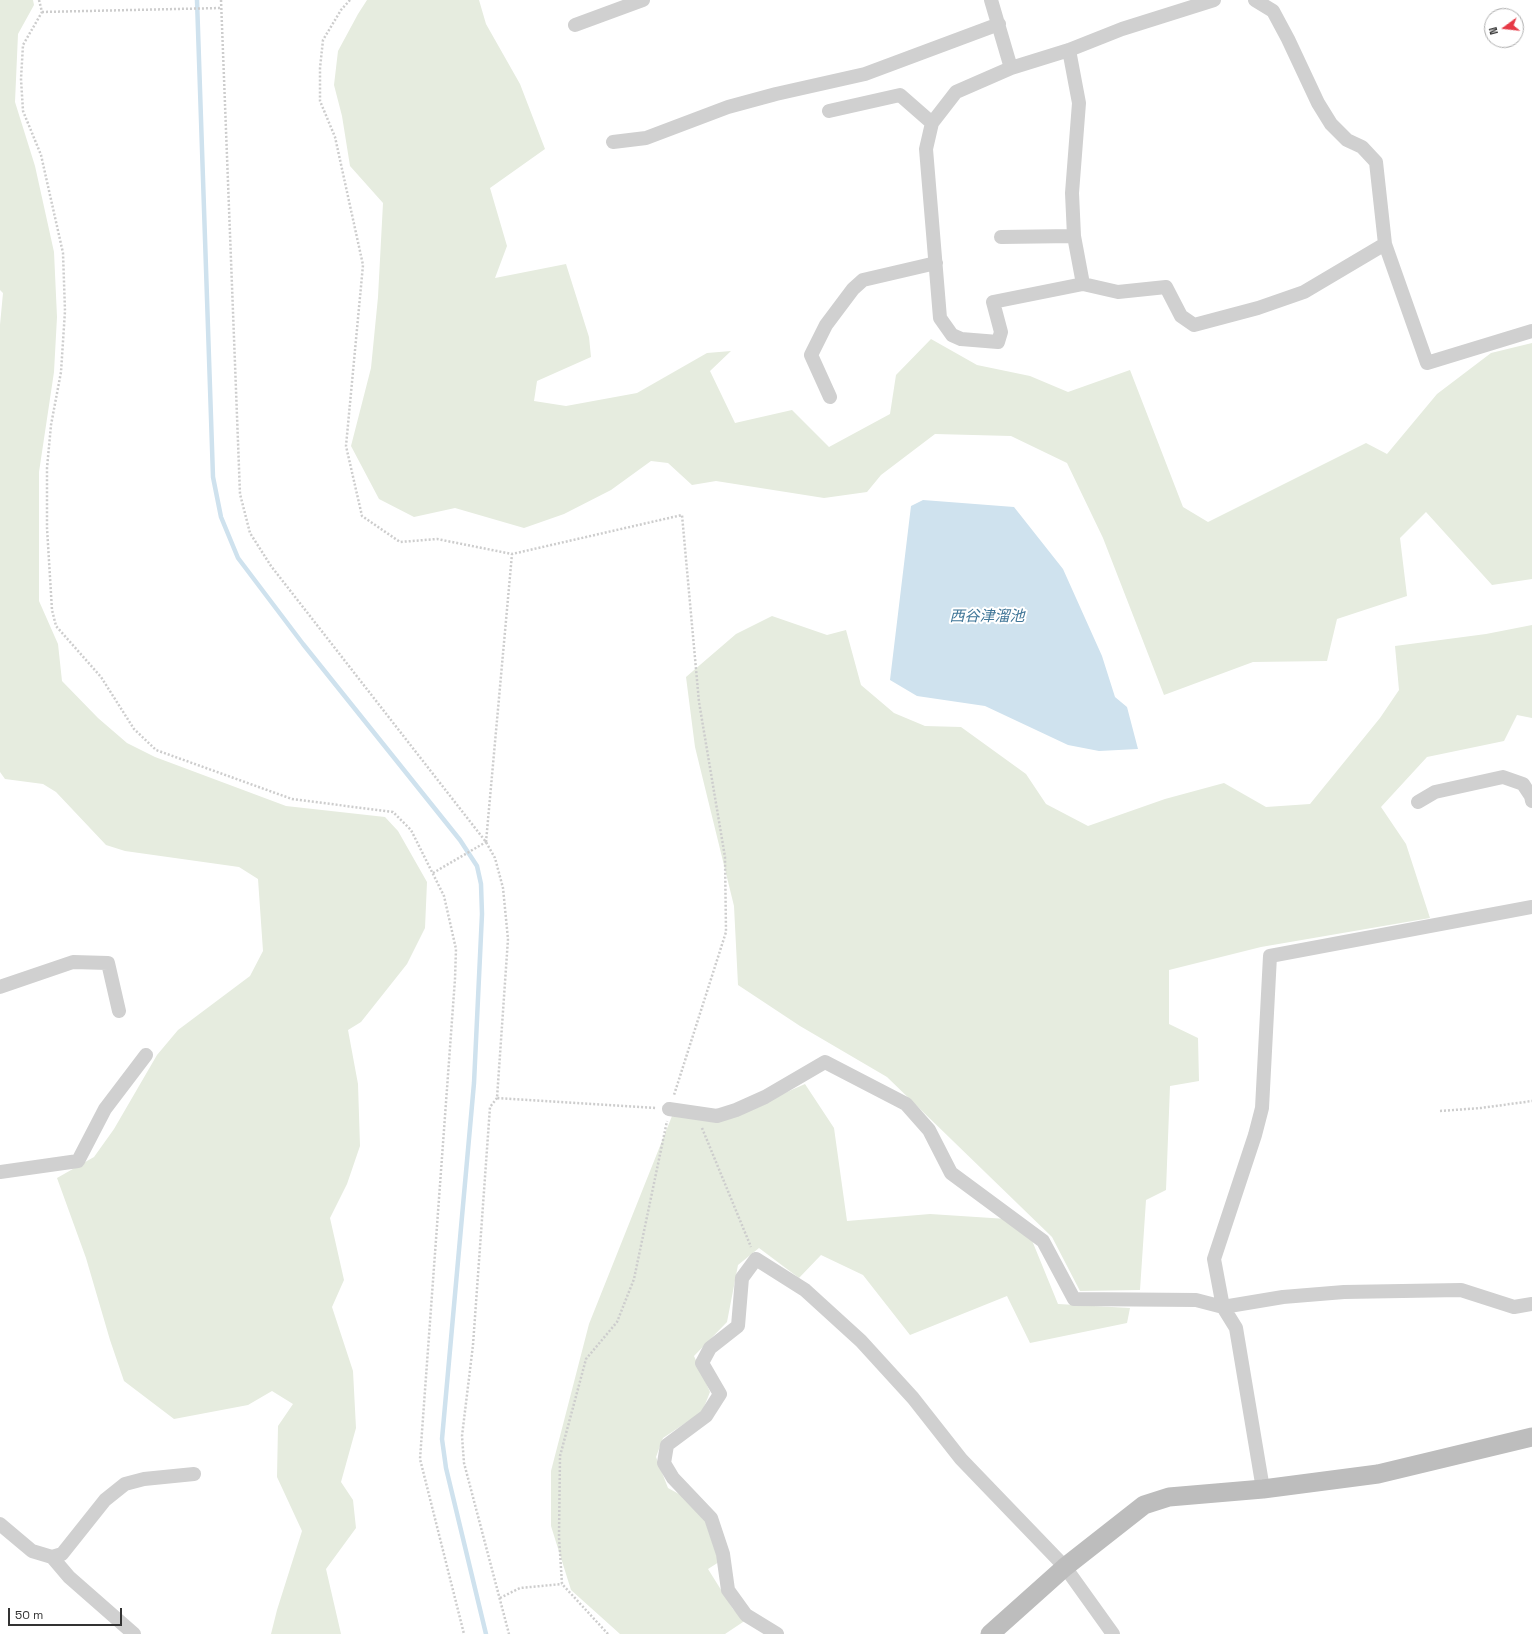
<!DOCTYPE html>
<html>
<head>
<meta charset="utf-8">
<style>
  body { margin:0 }
  #map { position:relative; width:1532px; height:1634px; overflow:hidden; background:#fff; font-family:"Space Grotesk",sans-serif }
  canvas { display:block }
  .north { position:absolute; left:1484px; top:8px; width:40px; height:40px; box-sizing:border-box; background:#fff; border:1px solid #adadad; border-radius:50%; rotate:255deg; font-size:11px; font-weight:700; line-height:16px; text-align:center; color:#333 }
  .north::after { content:''; display:block; margin:auto; width:14px; height:18px; background:#e63946; clip-path:polygon(50% 0,100% 100%,50% 72%,0 100%) }
  .scale { position:absolute; left:8px; top:1608px; width:114px; height:18px; box-sizing:border-box; border:2px solid #333; border-top:0; padding-left:5px; font-size:12px; line-height:14px; white-space:nowrap; color:#333; -webkit-text-stroke:3px #fff; paint-order:stroke }
</style>
</head>
<body>
<div id="map">
<canvas width="1532" height="1634"></canvas>
<div class="north">N</div>
<div class="scale">50 m</div>
</div>
<script>
const c = document.querySelector('canvas').getContext('2d');
c.lineJoin = 'round';
function fillPath(path, color) { c.fillStyle = color; c.fill(path, 'evenodd'); }
const poly = rows => new Path2D(rows.map(r => 'M' + r).join(''));
function trace(path, color, width, dash) { c.strokeStyle = color; c.lineWidth = width; c.lineCap = dash ? 'butt' : 'round'; c.setLineDash(dash || []); c.stroke(path); }
function write(font, color, halo, rows, align = 'center') {
  c.font = font + ' "Space Grotesk","Noto Sans JP",sans-serif'; c.lineWidth = 4; c.setLineDash([]); c.textBaseline = 'middle'; c.strokeStyle = halo; c.fillStyle = color; for (const [text, x, y, turn = 0] of rows) {
    c.save(); c.translate(x, y); c.rotate((+turn || 0) * Math.PI / 180); c.textAlign = isNaN(turn) ? turn : align; if (halo) c.strokeText(text, 0, 0); c.fillText(text, 0, 0); c.restore();
  }
}
fillPath(poly([
  [0,0,33,0,34,5,18,34,15,102,35,166,54,252,57,317,54,372,39,472,39,601,58,644,62,681,98,718,127,743,155,757,286,806,385,817,398,831,427,882,425,928,407,964,361,1022,348,1030,358,1084,360,1146,347,1184,330,1218,344,1280,332,1307,353,1371,356,1428,341,1482,353,1500,356,1528,326,1569,341,1634,271,1634,277,1610,302,1531,277,1477,278,1426,293,1404,272,1391,248,1405,174,1419,124,1381,110,1340,86,1258,57,1178,94,1157,114,1129,157,1055,178,1030,250,976,263,951,258,879,239,867,125,851,106,845,56,792,43,784,5,779,0,772,0,325,3,293,0,290],
  [367,0,479,0,486,24,520,84,545,149,490,188,507,246,495,278,566,264,589,337,591,357,537,381,534,401,566,406,637,393,707,353,731,351,710,371,735,423,792,410,829,447,890,414,896,375,931,339,977,365,1030,376,1068,392,1130,370,1183,507,1208,522,1366,443,1387,454,1437,394,1491,353,1532,343,1532,579,1492,585,1426,512,1400,538,1407,596,1337,619,1327,661,1253,662,1164,695,1103,538,1067,463,1011,436,935,434,881,475,867,492,824,498,716,481,692,485,668,463,651,461,611,490,564,514,524,528,455,508,414,517,379,499,351,446,371,368,378,297,383,203,350,166,342,116,334,85,338,51,358,14],
  [772,616,827,635,846,630,861,685,894,713,925,726,961,727,1026,774,1046,804,1088,826,1165,799,1224,783,1266,807,1310,804,1380,718,1399,690,1395,646,1486,634,1532,625,1532,718,1517,715,1504,741,1427,757,1381,807,1406,844,1430,918,1261,947,1169,970,1169,1024,1198,1038,1199,1081,1170,1086,1166,1190,1146,1200,1140,1290,1080,1291,1052,1237,887,1077,800,1026,738,985,734,906,695,747,686,677,736,634],
  [805,1084,834,1128,847,1221,930,1214,1007,1219,1031,1238,1058,1304,1130,1308,1127,1323,1030,1343,1007,1296,910,1335,863,1275,821,1255,799,1278,759,1248,738,1265,727,1322,694,1356,710,1392,702,1412,663,1438,656,1457,668,1488,688,1499,706,1521,719,1562,708,1569,733,1609,746,1620,725,1634,620,1634,571,1590,551,1526,551,1471,589,1324,672,1116,721,1121]
]), '#e6ecdf');
fillPath(poly([
  [923,500,1014,507,1063,569,1102,656,1115,697,1127,707,1138,749,1099,751,1068,745,985,706,917,696,890,680,911,506]
]), '#cfe2ee');
trace(poly([
  [197,0,213,477,221,517,238,558,303,644,460,840,477,866,481,884,482,914,474,1083,442,1439,446,1468,486,1634]
]), '#cfe2ee', 4.5);
trace(poly([
  [39,0,42,12,23,45,21,79,23,111,41,155,63,253,65,311,61,372,51,425,47,468,47,528,52,610,56,626,101,677,134,729,156,750,292,799,393,812,411,830,444,896,456,949,455,979,420,1459,464,1634],
  [221,0,240,494,250,533,271,566,486,842,495,858,503,888,508,939,497,1098,656,1108],
  [350,0,341,10,323,40,320,68,320,101,335,137,363,265,346,446,362,516,400,542,437,539,512,554,682,515,699,702,725,857,726,932,674,1095],
  [42,12,221,8],
  [486,842,512,554],
  [433,873,486,842],
  [497,1098,490,1107,473,1345,462,1436,464,1463,509,1634],
  [1440,1111,1481,1108,1532,1101],
  [702,1128,751,1247],
  [500,1598,520,1588,562,1584],
  [608,1634,562,1584,559,1537,560,1456,586,1359,617,1322,634,1279,667,1121]
]), '#cdcdcd', 2.5, [2, 2]);
trace(poly([
  [991,0,1011,68],
  [1214,0,1122,29,1069,50,1011,68,956,92,932,123,926,149,940,318,952,335,961,339,998,342,1001,332,993,302,1083,284,1118,292,1166,287,1181,316,1194,325,1258,308,1304,292,1385,244],
  [1255,0,1273,11,1288,39,1318,103,1331,124,1347,140,1362,147,1376,162,1385,244,1427,363,1532,331],
  [575,25,643,0],
  [1069,50,1079,103,1072,193,1074,236,1083,284],
  [829,111,900,95,932,123],
  [613,142,646,138,728,107,776,94,865,74,999,24],
  [1001,237,1074,236],
  [830,397,811,355,826,325,853,289,863,280,936,263],
  [1418,802,1435,792,1503,777,1523,784,1531,796,1532,801],
  [0,987,73,962,108,963,119,1011],
  [669,1109,717,1116,736,1110,765,1097,825,1062,906,1104,929,1130,951,1173,1043,1241,1074,1299,1196,1300,1223,1307,1283,1297,1344,1292,1461,1290,1514,1307,1532,1304],
  [0,1172,78,1161,105,1109,146,1055],
  [1263,1489,1236,1328,1223,1307,1214,1259,1255,1135,1262,1108,1270,956,1532,907],
  [0,1524,32,1551,52,1557,62,1554,105,1500,125,1484,144,1479,194,1474],
  [52,1557,69,1577,134,1634],
  [777,1634,746,1615,728,1590,723,1554,711,1518,673,1478,664,1463,667,1445,706,1416,720,1394,702,1363,710,1348,738,1326,742,1278,756,1259,805,1290,861,1341,913,1398,961,1459,1065,1567,1113,1634]
]), '#d0d0d0', 14);
trace(poly([
  [990,1634,1065,1567,1144,1505,1169,1497,1263,1489,1378,1474,1532,1437]
]), '#bdbdbd', 19);
write('italic 15px', '#3f7597', '#fff', [
  ["西谷津溜池",987,617]
]);
</script>
</body>
</html>
